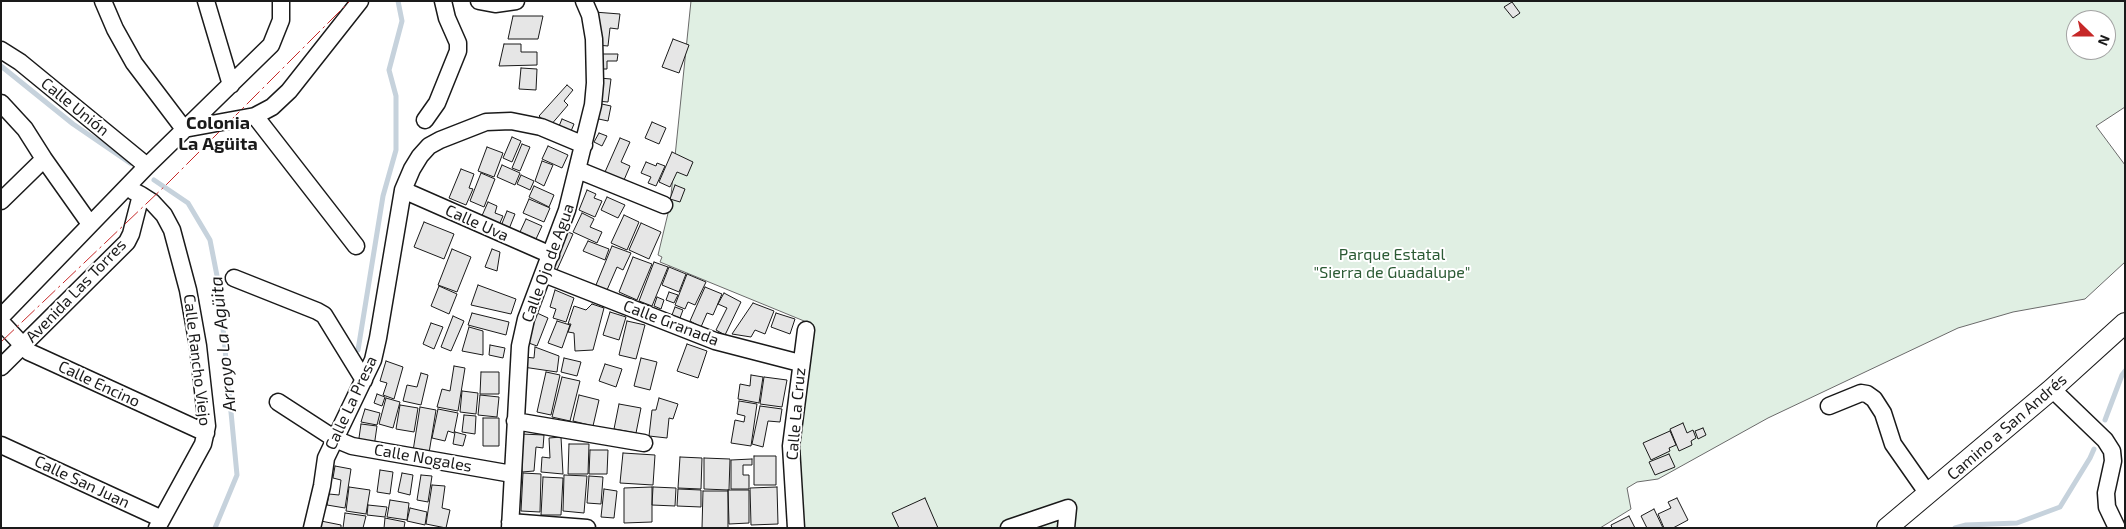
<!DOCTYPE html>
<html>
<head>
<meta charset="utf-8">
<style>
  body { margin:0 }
  #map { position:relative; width:2126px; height:529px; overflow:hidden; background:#fff; font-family:"Exo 2",sans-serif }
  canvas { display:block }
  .frame { position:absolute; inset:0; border:2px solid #1a1a1a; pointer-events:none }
  .north { position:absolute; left:2066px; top:10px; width:50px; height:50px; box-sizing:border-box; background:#fff; border:1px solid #a3a3a3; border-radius:50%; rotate:112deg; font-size:14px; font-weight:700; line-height:20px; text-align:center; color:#1a1a1a }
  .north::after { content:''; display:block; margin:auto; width:18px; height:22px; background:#c62828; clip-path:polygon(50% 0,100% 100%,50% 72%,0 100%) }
</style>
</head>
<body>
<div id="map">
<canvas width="2126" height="529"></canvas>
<div class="frame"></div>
<div class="north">N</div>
</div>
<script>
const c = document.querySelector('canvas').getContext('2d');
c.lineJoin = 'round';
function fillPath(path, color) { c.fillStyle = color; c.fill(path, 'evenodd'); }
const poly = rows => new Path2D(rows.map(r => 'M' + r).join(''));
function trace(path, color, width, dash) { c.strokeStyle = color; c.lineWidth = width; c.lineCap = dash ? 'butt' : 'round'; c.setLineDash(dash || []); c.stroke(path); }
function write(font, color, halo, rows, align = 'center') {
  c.font = font + ' "Exo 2",sans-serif'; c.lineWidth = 4; c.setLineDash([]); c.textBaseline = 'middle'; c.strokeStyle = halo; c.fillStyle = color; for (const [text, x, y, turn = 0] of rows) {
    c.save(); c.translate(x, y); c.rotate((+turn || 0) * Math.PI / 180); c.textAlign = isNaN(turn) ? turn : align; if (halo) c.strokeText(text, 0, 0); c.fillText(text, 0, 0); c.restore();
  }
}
const green = poly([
  [691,1,2125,1,2125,107,2096,126,2125,165,2125,262,2085,299,2013,312,1958,328,1768,418,1658,479,1637,482,1627,488,1631,509,1600,528,801,528,794,458,809,323,660,262,662,257,658,255,670,205,691,1],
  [2076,20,2106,20,2106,50,2076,50,2076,20]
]);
fillPath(green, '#e0efe3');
trace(green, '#6a6a6a', 1);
trace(poly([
  [1,66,73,124,130,163],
  [154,180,188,203,210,240,219,286,237,475,215,528],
  [358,350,383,196,396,150,396,96,389,70,402,21,398,1],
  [2105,420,2122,375,2125,371],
  [1955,528,1966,525,2017,523,2060,507,2090,458,2094,449]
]), '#c6d2dc', 5);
const building = poly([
  [1512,2,1520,13,1513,18,1504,7,1512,2],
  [594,12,620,14,618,29,610,28,608,46,597,45,594,12],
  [513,16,543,16,538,39,508,39,513,16],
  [673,39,689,45,679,73,662,67,673,39],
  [504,44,521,44,521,52,537,52,537,65,499,66,504,44],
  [600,54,618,54,617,61,607,61,607,69,599,69,600,54],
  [521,68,537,69,536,90,519,89,521,68],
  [599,78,611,79,608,102,596,101,599,78],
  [567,85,573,90,564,101,568,105,550,126,539,116,567,85],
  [597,103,611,106,608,121,594,118,597,103],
  [562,119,574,124,569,136,557,131,562,119],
  [652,122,666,128,659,144,645,138,652,122],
  [599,133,607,136,602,146,594,142,599,133],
  [512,137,521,141,512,162,503,158,512,137],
  [620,138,630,142,621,162,630,166,624,180,605,172,620,138],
  [522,144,530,147,520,171,512,168,522,144],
  [548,146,568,155,562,168,542,159,548,146],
  [487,147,503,153,494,177,478,171,487,147],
  [672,152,693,162,687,176,677,172,670,187,659,182,672,152],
  [542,161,553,165,544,186,535,181,542,161],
  [646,162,656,166,657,163,665,166,656,186,648,183,651,177,641,173,646,162],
  [502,165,520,173,515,185,497,177,502,165],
  [461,169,474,174,469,188,473,189,466,205,449,198,461,169],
  [481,173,495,179,484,207,470,201,481,173],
  [521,175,534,181,530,190,517,184,521,175],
  [675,185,685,189,680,202,670,199,675,185],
  [534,186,554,195,549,207,529,197,534,186],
  [587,190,596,194,594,198,602,201,595,217,579,210,587,190],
  [607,197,625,205,618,218,601,210,607,197],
  [529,199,550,208,544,222,523,213,529,199],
  [488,202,497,206,495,213,503,216,499,225,481,218,488,202],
  [507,211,515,214,509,229,501,226,507,211],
  [582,213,594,219,590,227,602,232,597,243,573,232,582,213],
  [624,215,639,222,627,250,611,243,624,215],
  [526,219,542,226,536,239,520,232,526,219],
  [424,222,454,234,444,259,414,247,424,222],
  [641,223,661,232,649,259,629,250,641,223],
  [563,230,573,234,557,270,548,266,563,230],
  [588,241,609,249,605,260,583,251,588,241],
  [612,246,631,253,623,270,617,267,607,290,596,285,612,246],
  [452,249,471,257,457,292,438,285,452,249],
  [492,249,500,252,497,271,485,267,492,249],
  [633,257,652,264,637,300,619,292,633,257],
  [654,262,668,267,652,306,639,301,654,262],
  [669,267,686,274,679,292,662,285,669,267],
  [687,274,706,282,695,305,688,302,685,309,675,305,687,274],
  [478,285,516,299,511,314,471,305,478,285],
  [439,286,457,294,449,314,431,306,439,286],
  [705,287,722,294,713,315,707,313,701,327,690,321,705,287],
  [555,290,574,298,566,322,553,318,556,309,550,307,555,290],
  [669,292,678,295,674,303,666,300,669,292],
  [724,293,741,302,725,335,716,330,727,308,718,304,724,293],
  [657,297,664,300,661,309,654,306,657,297],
  [753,303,774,311,765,334,755,330,751,337,732,334,753,303],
  [592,304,604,308,593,350,575,351,574,333,568,332,571,324,568,324,574,306,586,310,592,304],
  [675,307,683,310,680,318,672,315,675,307],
  [610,312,626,317,619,340,603,335,610,312],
  [472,313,509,322,506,335,468,325,472,313],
  [537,313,548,318,537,346,526,342,537,313],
  [776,313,795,319,790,334,771,327,776,313],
  [453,316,464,321,451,351,441,347,453,316],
  [557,321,570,325,562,348,548,343,557,321],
  [627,321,645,325,636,359,619,355,627,321],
  [431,323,443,327,434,349,423,344,431,323],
  [469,327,483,331,483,355,462,351,469,327],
  [687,344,707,351,698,378,677,371,687,344],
  [490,345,505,348,503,358,489,355,490,345],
  [535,347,559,356,557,372,523,367,525,357,534,358,535,347],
  [564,358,581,362,577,376,561,372,564,358],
  [641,358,657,362,650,390,634,386,641,358],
  [386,361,403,367,394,399,383,395,387,383,380,381,386,361],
  [605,364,622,369,616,387,599,381,605,364],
  [454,366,465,368,458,411,437,407,442,389,450,391,454,366],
  [481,372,499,372,499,394,480,394,481,372],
  [546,372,560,375,551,415,537,412,546,372],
  [421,373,428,375,421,405,403,401,407,385,417,387,421,373],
  [751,375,763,377,759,403,738,399,740,384,750,386,751,375],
  [562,377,580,381,570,421,552,417,562,377],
  [764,377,787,380,782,407,760,404,764,377],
  [462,391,478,393,476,414,460,412,462,391],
  [377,394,385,397,382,406,374,403,377,394],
  [480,395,499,397,497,417,478,415,480,395],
  [579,395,599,400,593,426,573,421,579,395],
  [386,398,400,402,393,428,379,424,386,398],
  [659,398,678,404,673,419,669,418,667,438,649,436,652,410,656,410,659,398],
  [739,401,757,404,751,446,731,443,735,420,744,422,745,416,737,414,739,401],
  [619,404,641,408,636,433,614,429,619,404],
  [400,405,418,408,414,432,396,429,400,405],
  [760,406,782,409,780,422,768,421,763,447,752,444,760,406],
  [420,407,436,410,429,453,413,451,420,407],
  [365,409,380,413,377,425,361,422,365,409],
  [438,409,458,413,454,433,448,431,445,441,432,438,438,409],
  [464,415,476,416,475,434,462,432,464,415],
  [483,418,499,418,499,446,483,446,483,418],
  [1683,423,1687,433,1693,430,1696,438,1691,441,1692,445,1679,451,1670,429,1683,423],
  [361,424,377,426,374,447,358,445,361,424],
  [1703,428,1706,435,1698,439,1695,431,1703,428],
  [1670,431,1676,445,1669,448,1670,451,1651,460,1643,443,1670,431],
  [455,432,466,435,463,446,453,444,455,432],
  [521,434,544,435,543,448,536,447,534,471,522,472,521,434],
  [561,437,563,474,541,472,542,457,550,458,549,438,561,437],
  [569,444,589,444,588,474,568,474,569,444],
  [590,450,608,450,607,474,589,474,590,450],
  [623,453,655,455,653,485,620,483,623,453],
  [1669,454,1675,467,1655,475,1649,462,1669,454],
  [754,456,776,456,776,485,754,485,754,456],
  [680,457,702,458,701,489,678,488,680,457],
  [704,458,730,459,729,490,704,489,704,458],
  [752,459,752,465,743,465,743,475,749,475,749,489,731,489,731,460,752,459],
  [335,466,351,469,345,508,327,505,329,494,339,495,341,480,333,478,335,466],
  [380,470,393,472,390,494,377,492,380,470],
  [402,473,413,475,410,495,398,492,402,473],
  [523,473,541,474,540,512,521,511,523,473],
  [421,475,432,476,428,502,417,500,421,475],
  [564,475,587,476,584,513,563,511,564,475],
  [589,476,603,477,601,504,587,503,589,476],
  [543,477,563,478,561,515,541,515,543,477],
  [432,485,445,486,442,508,450,510,446,528,426,524,432,485],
  [349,487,370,490,366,514,346,511,349,487],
  [652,487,652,522,624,523,624,488,652,487],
  [653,487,676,488,675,506,652,505,653,487],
  [777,487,778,524,751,525,750,488,777,487],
  [604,489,617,491,614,518,601,517,604,489],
  [678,489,701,490,701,507,677,506,678,489],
  [728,490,749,490,749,523,729,524,728,490],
  [703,491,728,491,728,528,702,528,703,491],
  [925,498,938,528,899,528,892,513,925,498],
  [1677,498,1688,520,1673,528,1664,528,1658,514,1671,508,1668,502,1677,498],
  [390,500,409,503,407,520,387,517,390,500],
  [368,505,387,507,385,517,367,515,368,505],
  [410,508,427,512,425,525,407,521,410,508],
  [1654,509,1663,528,1647,528,1641,516,1654,509],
  [345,513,366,516,363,528,343,528,345,513],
  [1629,516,1635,528,1612,528,1611,525,1629,516],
  [385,518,405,522,404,528,384,528,385,518],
  [321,521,341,525,341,528,320,528,321,521]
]);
fillPath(building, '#e6e6e6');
trace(building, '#1a1a1a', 1);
const minor = poly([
  [103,1,115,29,134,63,184,129],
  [206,1,231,85],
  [479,1,495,4,516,1],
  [1,50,20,62,147,166],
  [1,103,25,129,44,159,90,224],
  [255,116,356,246],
  [425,120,437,103,458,51,458,43,447,18,443,1],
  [184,129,255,116,272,107,289,91,360,1],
  [578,170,664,205],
  [403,190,551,255],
  [141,195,152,202,164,215,172,230,188,290,198,346,207,426,203,444,157,528],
  [1,201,44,159],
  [544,274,715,341,800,363],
  [234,278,317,311,324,315,364,380],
  [1,317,147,166,271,45,281,20,281,1],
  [1,322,29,352,38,356,206,433],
  [1,367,127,242,131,234,141,195,133,191],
  [2052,389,2105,440,2112,451,2113,461,2106,493,2107,507,2117,528],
  [278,402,335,439,352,446,512,474],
  [1829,406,1861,393,1867,394,1874,399,1883,413,1893,444,1928,494],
  [515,421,644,443],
  [1,445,162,519],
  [510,522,587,528],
  [312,528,322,486,326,458,373,360,378,338,403,190,412,169,420,156,429,146,440,140,486,122,511,121,541,127,584,145],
  [510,528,520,346,526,319,567,210,593,105,595,83,594,39,590,15,584,1],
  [796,528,791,446,806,330],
  [1009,528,1068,508,1066,528]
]);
const tertiary = poly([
  [1887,528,2052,389,2125,323]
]);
trace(minor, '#1a1a1a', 19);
trace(tertiary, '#1a1a1a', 22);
trace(minor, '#fff', 16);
trace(tertiary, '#fff', 20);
trace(poly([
  [1,342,167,184,350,1]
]), '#c62828', 1, [18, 4, 2.5, 4]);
write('16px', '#1a1a1a', '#fff', [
  ["Calle Unión",75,107,39],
  ["Calle Uva",477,223,24],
  ["Calle Ojo de Agua",548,263,-70],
  ["Avenida Las Torres",76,291,-46],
  ["Calle Granada",671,323,21],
  ["Calle Rancho Viejo",197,360,83],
  ["Calle Encino",99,384,25],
  ["Calle La Presa",351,403,-65],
  ["Calle La Cruz",796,414,-85],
  ["Camino a San Andrés",2007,427,-41],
  ["Calle Nogales",423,458,10],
  ["Calle San Juan",82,482,25]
]);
write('16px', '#2b5a34', '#fff', [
  ["Parque Estatal",1392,255],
  ["\"Sierra de Guadalupe\"",1392,273]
]);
write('bold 18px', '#1a1a1a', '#fff', [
  ["Colonia",218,123],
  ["La Agüita",218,144]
]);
write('italic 18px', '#1a1a1a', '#fff', [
  ["Arroyo La Agüita",223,344,-96]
]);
</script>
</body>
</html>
